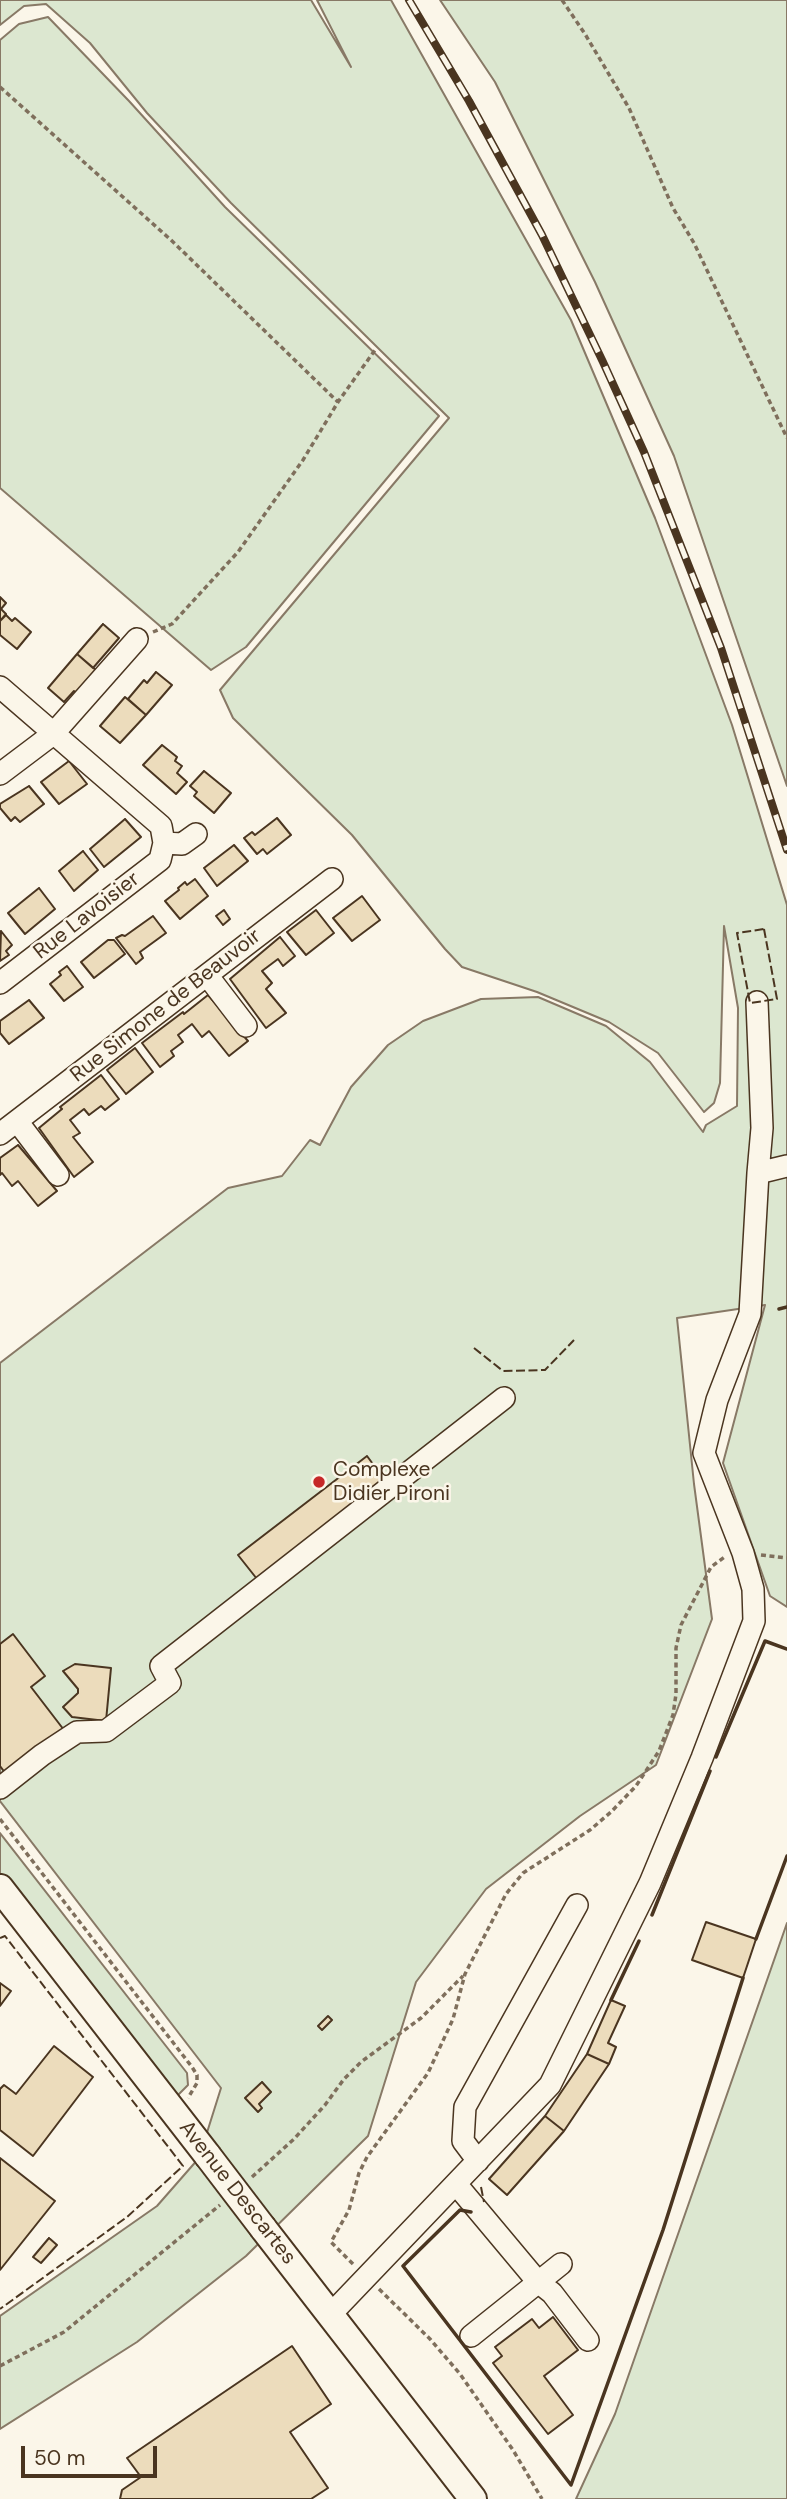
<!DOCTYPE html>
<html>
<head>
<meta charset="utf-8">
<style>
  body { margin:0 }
  #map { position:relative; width:787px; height:2499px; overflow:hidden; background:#fbf6e9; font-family:"DM Sans",sans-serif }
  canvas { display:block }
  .scale { position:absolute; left:21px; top:2446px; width:136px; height:32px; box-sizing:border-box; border:4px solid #4a3520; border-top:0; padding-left:9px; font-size:21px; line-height:24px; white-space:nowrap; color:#4a3520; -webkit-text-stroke:5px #fbf6e9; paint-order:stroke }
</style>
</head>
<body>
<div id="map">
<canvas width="787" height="2499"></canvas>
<div class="scale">50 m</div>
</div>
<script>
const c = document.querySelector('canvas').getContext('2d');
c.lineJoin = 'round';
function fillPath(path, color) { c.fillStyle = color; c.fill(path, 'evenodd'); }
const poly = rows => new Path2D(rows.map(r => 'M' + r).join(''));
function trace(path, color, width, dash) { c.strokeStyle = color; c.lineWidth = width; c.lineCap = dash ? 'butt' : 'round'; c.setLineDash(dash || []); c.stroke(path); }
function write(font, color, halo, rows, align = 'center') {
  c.font = font + ' "DM Sans",sans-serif'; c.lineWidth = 5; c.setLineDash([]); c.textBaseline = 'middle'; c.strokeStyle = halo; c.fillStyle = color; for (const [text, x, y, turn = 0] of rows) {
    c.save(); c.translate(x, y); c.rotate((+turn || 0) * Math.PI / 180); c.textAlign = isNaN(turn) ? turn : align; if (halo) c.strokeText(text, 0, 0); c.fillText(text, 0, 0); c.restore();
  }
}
const green = poly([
  [0,0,311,0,351,67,317,0,391,0,571,320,655,518,732,725,787,905,787,1607,770,1596,723,1463,765,1305,677,1318,694,1484,712,1619,656,1765,580,1816,486,1889,416,1982,368,2136,246,2256,137,2342,0,2429,0,2316,157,2206,199,2158,221,2088,0,1801,0,1363,228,1188,282,1176,310,1140,320,1145,351,1087,388,1045,423,1021,481,999,538,997,606,1026,650,1062,703,1132,706,1125,737,1106,738,1008,724,926,720,1083,714,1103,704,1112,658,1053,609,1022,537,992,462,967,445,949,352,835,233,718,220,690,449,418,231,203,147,113,90,43,46,4,24,6,0,25,0,0],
  [440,0,787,0,787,786,674,456,595,282,495,82,440,0],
  [48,17,129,101,225,207,439,416,246,647,211,670,0,488,0,40,19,24,48,17],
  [0,1833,187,2073,188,2085,175,2098,0,1873,0,1833],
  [787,1923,787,2499,576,2499,615,2414,787,1923]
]);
fillPath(green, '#dce7d0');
trace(green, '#887966', 2);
const building = poly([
  [0,597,6,603,1,609,6,614,0,621,0,597],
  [6,615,12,621,15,618,31,632,17,649,0,635,0,621,6,615],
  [103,624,119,638,93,668,77,654,103,624],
  [77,654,97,671,78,694,74,691,64,702,48,688,77,654],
  [156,672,172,685,146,715,128,699,144,680,147,683,156,672],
  [125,697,146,715,120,743,100,726,125,697],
  [162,745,177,757,175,761,182,766,177,773,187,782,176,794,143,765,162,745],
  [69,761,87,784,59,804,41,782,69,761],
  [204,771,231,793,214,813,194,796,197,792,190,786,204,771],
  [29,786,44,804,20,822,15,817,11,821,0,808,0,804,29,786],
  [277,818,291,835,267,854,263,849,257,854,244,838,252,832,255,835,277,818],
  [125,819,141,837,104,867,90,849,125,819],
  [234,845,248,861,217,886,204,868,234,845],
  [83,851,98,870,74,891,59,871,83,851],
  [195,879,208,896,180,919,165,901,179,890,178,888,185,882,187,885,195,879],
  [39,888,55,909,25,934,8,913,39,888],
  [362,896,380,920,352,941,333,918,362,896],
  [224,910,230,919,223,925,216,916,224,910],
  [316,910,334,933,306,955,287,932,316,910],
  [153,916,166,933,140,952,143,958,136,964,116,938,122,935,125,936,153,916],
  [1,931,12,945,6,951,9,955,0,961,1,931],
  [280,937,295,956,283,966,278,959,262,971,272,983,266,989,286,1013,266,1028,230,979,280,937],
  [108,940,114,940,125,954,94,978,81,962,108,940],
  [67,966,83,987,64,1001,50,984,61,975,59,972,67,966],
  [208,995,248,1041,229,1056,209,1031,202,1037,192,1024,178,1035,183,1042,171,1051,174,1056,160,1067,142,1043,183,1012,184,1014,208,995],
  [29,1000,44,1018,9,1044,0,1033,0,1021,29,1000],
  [135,1048,153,1072,126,1094,107,1070,135,1048],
  [101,1075,119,1099,105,1110,101,1106,89,1115,84,1109,70,1120,80,1133,73,1137,93,1162,74,1177,39,1128,62,1109,60,1107,101,1075],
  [18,1145,57,1191,38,1206,18,1181,12,1186,2,1173,0,1175,0,1158,18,1145],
  [367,1456,387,1483,257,1579,238,1555,367,1456],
  [13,1634,45,1676,31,1687,64,1730,6,1774,0,1766,0,1644,13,1634],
  [75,1664,111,1668,106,1721,72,1717,63,1707,78,1693,78,1689,63,1671,75,1664],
  [706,1922,756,1939,743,1978,692,1960,706,1922],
  [0,1983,11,1991,0,2006,0,1983],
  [611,2000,625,2006,608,2043,616,2047,609,2064,587,2054,611,2000],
  [328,2016,332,2020,322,2030,318,2026,328,2016],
  [54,2046,93,2077,33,2156,0,2130,0,2089,4,2085,16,2094,54,2046],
  [587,2054,609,2064,564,2131,545,2116,587,2054],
  [262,2082,271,2092,259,2104,262,2108,258,2112,245,2098,262,2082],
  [545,2116,564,2131,507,2195,489,2179,545,2116],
  [0,2158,55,2201,0,2270,0,2158],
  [49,2238,57,2245,41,2263,33,2257,49,2238],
  [553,2317,578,2350,544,2376,573,2415,548,2434,493,2363,502,2356,495,2347,532,2319,539,2328,553,2317],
  [292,2346,331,2404,290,2432,328,2488,311,2499,120,2499,122,2490,141,2477,127,2458,292,2346]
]);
fillPath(building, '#ecdcbc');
trace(building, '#4a3520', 2);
const minor = poly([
  [0,687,161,826,164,843,160,860,0,983],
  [0,774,53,734,137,639],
  [164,843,182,844,196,834],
  [207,975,246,1026],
  [757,1002,762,1128,758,1173],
  [17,1121,58,1175],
  [0,1134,332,879],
  [0,1788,42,1755,77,1732,106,1731,170,1683,161,1666,504,1398],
  [478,2161,463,2141,465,2107,577,1905],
  [456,2184,538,2282,552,2293,588,2340],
  [330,2315,550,2085,650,1883,702,1758,754,1621,753,1589,743,1553,704,1453,717,1400,750,1314,758,1173,787,1166],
  [471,2336,561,2264]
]);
const major = poly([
  [0,1888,208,2156],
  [263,2228,473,2499]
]);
trace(minor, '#4a3520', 24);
trace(major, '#4a3520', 30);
trace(poly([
  [562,0,585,34,629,108,673,208,694,243,787,438],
  [0,87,171,240,338,402],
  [153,632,172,624,238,552,303,460,338,402,375,350],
  [761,1555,787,1558],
  [0,1819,192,2067,197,2075,197,2083,188,2098],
  [252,2177,294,2139,325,2105,344,2079,361,2062,421,2018,463,1976],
  [353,2264,331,2242,349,2210,359,2173,367,2157,428,2073,453,2019,465,1974,506,1894,523,1873,590,1830,611,1812,636,1786,659,1751,673,1715,676,1694,676,1648,681,1625,711,1567,726,1556],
  [379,2289,430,2339,460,2374,513,2450,542,2499],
  [0,2366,64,2332,220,2205]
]), '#7f6f5c', 3.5, [5, 3.5]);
trace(minor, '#fbf6e9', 21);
trace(major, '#fbf6e9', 26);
const rail = poly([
  [409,0,469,101,542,235,603,362,644,452,721,648,787,850]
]);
trace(rail, '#4a3520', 8);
trace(rail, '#fbf6e9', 5, [16]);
const majorBridge = poly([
  [208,2156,263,2228]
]);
trace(majorBridge, '#4a3520', 30, []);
trace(majorBridge, '#fbf6e9', 26);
trace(poly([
  [764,929,777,999,750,1003,737,933,764,929],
  [474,1348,503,1371,545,1370,574,1340],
  [0,1938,5,1936,183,2166,127,2217,0,2309],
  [481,2187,484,2202]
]), '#4a3520', 2, [9, 3.5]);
trace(poly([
  [779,1309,787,1307],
  [716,1757,765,1641,787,1649],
  [652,1915,710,1771],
  [756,1939,787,1856],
  [611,2000,639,1941],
  [471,2212,460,2210,403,2266,571,2485,663,2230,743,1978]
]), '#4a3520', 3.5);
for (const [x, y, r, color] of [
  [319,1482,7,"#c62828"]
]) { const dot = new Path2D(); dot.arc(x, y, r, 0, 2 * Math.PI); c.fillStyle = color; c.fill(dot); trace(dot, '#fbf6e9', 2.5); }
write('21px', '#4a3520', '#fbf6e9', [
  ["Rue Lavoisier",87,916,-38],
  ["Rue Simone de Beauvoir",166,1006,-38],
  ["Avenue Descartes",237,2193,52]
]);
write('21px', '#4a3520', '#fbf6e9', [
  ["Complexe",333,1470],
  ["Didier Pironi",333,1494]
], 'left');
</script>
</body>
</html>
